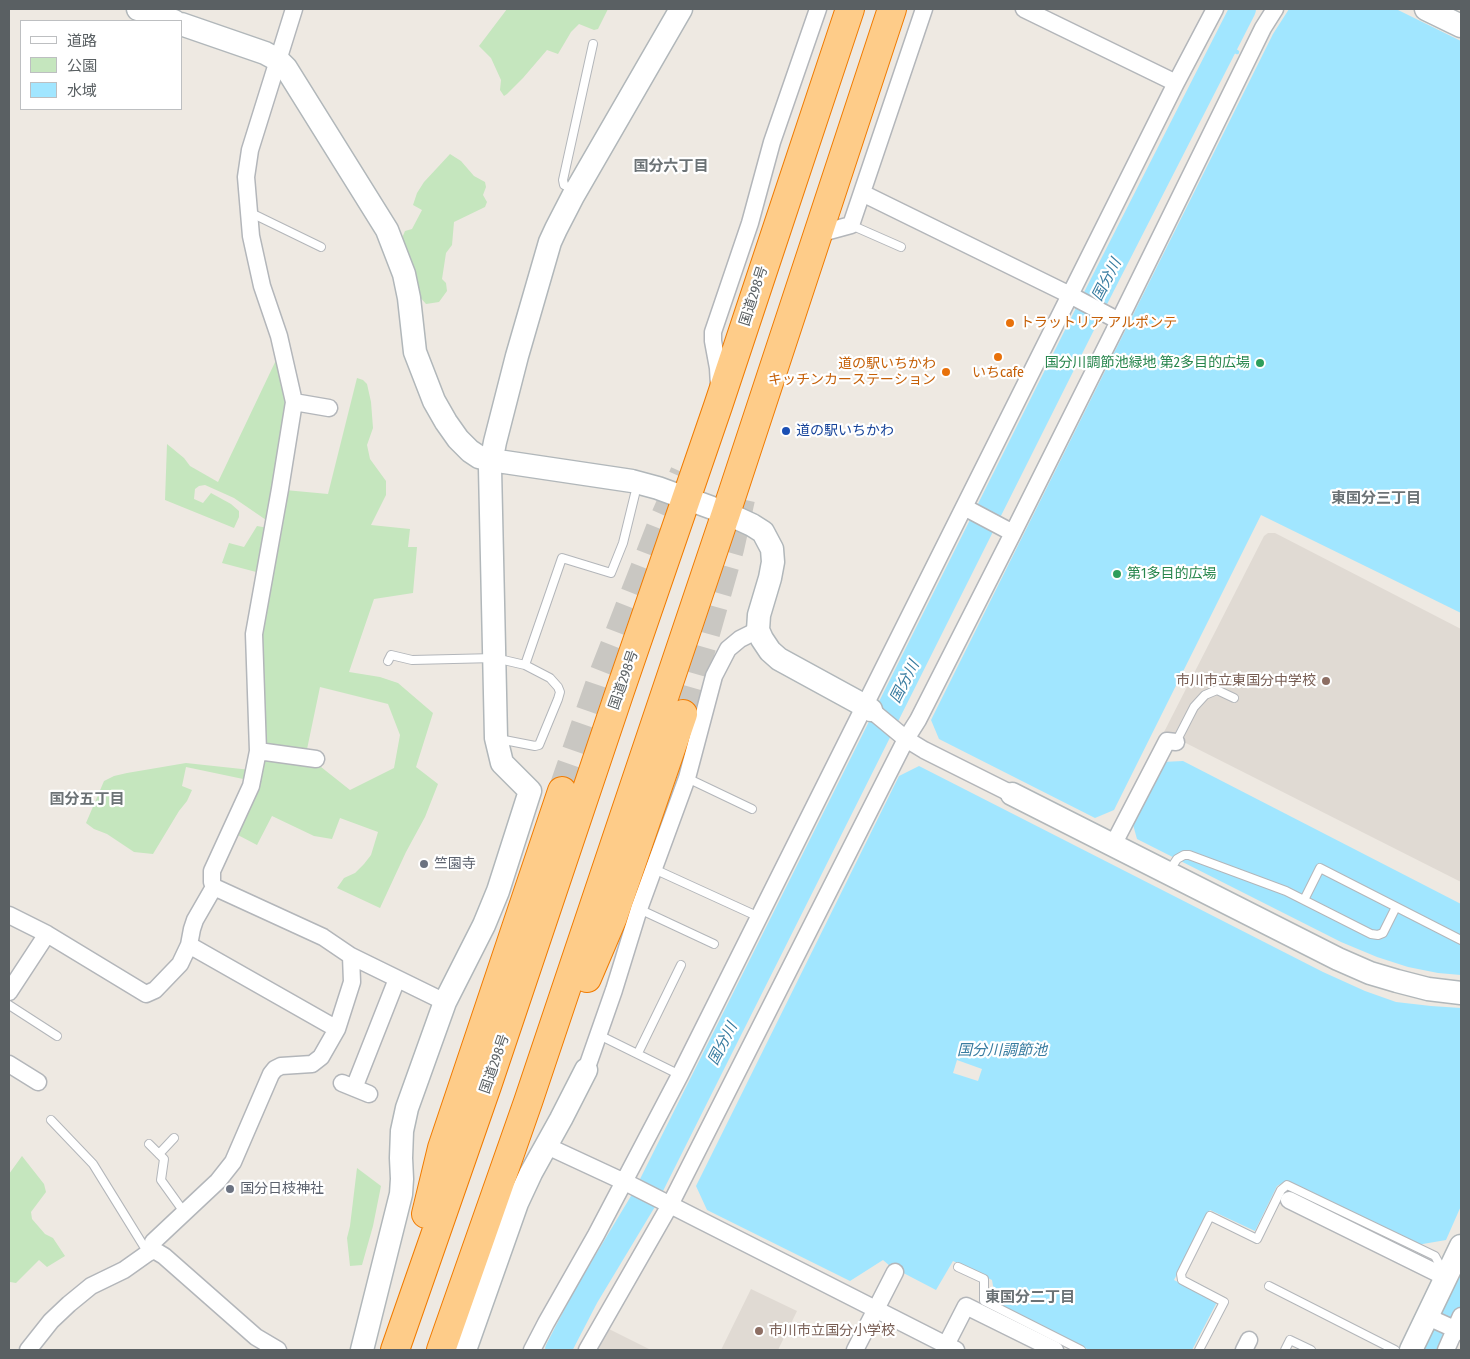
<!DOCTYPE html>
<html>
<head>
<meta charset="utf-8">
<style>
  body { margin:0 }
  #map { position:relative; width:1470px; height:1359px; overflow:hidden; background:#eee9e2; font-family:"Fira Sans Condensed","Noto Sans JP",sans-serif }
  canvas { display:block }
  .frame { position:absolute; inset:0; border:10px solid #5a6063; pointer-events:none }
  .legend { position:absolute; left:20px; top:20px; width:162px; height:90px; box-sizing:border-box; background:#fff; border:1px solid #bdbfc1; margin:0; padding:6px 9px; list-style:none; font-size:15px; color:#5a6063 }
  .legend li { display:flex; align-items:center; gap:10px; height:25px }
  .legend b { width:25px; border:1px solid #bdbfc1 }
</style>
</head>
<body>
<div id="map">
<canvas width="1470" height="1359"></canvas>
<div class="frame"></div>
<ul class="legend">
<li><b style="height:6px;background:#fff"></b>道路</li>
<li><b style="height:14px;background:#c5e6be"></b>公園</li>
<li><b style="height:14px;background:#a1e6ff"></b>水域</li>
</ul>
</div>
<script>
const c = document.querySelector('canvas').getContext('2d');
c.lineJoin = 'round';
function fillPath(path, color) { c.fillStyle = color; c.fill(path, 'evenodd'); }
const poly = rows => new Path2D(rows.map(r => 'M' + r).join(''));
function trace(path, color, width, dash) { c.strokeStyle = color; c.lineWidth = width; c.lineCap = dash ? 'butt' : 'round'; c.setLineDash(dash || []); c.stroke(path); }
function write(font, color, halo, rows, align = 'center') {
  c.font = font + ' "Fira Sans Condensed","Noto Sans JP",sans-serif'; c.lineWidth = 4.5; c.setLineDash([]); c.textBaseline = 'middle'; c.strokeStyle = halo; c.fillStyle = color; for (const [text, x, y, turn = 0] of rows) {
    c.save(); c.translate(x, y); c.rotate((+turn || 0) * Math.PI / 180); c.textAlign = isNaN(turn) ? turn : align; if (halo) c.strokeText(text, 0, 0); c.fillText(text, 0, 0); c.restore();
  }
}
fillPath(poly([
  [1268,533,1275,533,1461,629,1461,882,1164,732,1264,536],
  [751,1289,797,1311,778,1350,721,1350],
  [607,1328,651,1350,594,1350]
]), '#e0dad3');
fillPath(poly([
  [507,9,608,9,598,29,594,30,579,24,571,32,558,54,547,50,523,78,507,94,504,96,500,90,501,80,491,58,479,46],
  [450,154,461,161,474,176,485,182,486,187,483,195,487,202,485,207,454,222,452,245,446,253,442,279,446,283,447,291,439,302,426,304,418,295,402,238,405,231,412,229,422,210,413,205,417,193,424,182],
  [278,356,288,405,269,522,234,498,205,485,199,486,195,489,194,499,203,503,211,493,231,504,239,511,239,517,234,528,165,500,167,444,184,458,190,466,218,482],
  [357,378,363,380,367,384,371,402,373,428,367,445,370,459,386,481,386,495,371,525,410,529,408,547,417,547,413,593,374,599,349,672,380,677,398,683,433,713,416,767,438,784,425,817,406,852,380,908,337,888,344,878,355,873,364,864,371,855,378,832,340,818,332,839,314,836,272,816,257,845,234,833,260,756,316,763,350,790,394,768,400,735,388,704,320,687,306,754,261,748,257,646,285,490,328,494],
  [257,526,268,528,260,573,222,563,229,543,244,547],
  [186,763,251,770,248,780,186,767,182,786,192,790,187,801,179,811,153,854,134,852,107,834,94,829,86,823,104,781,114,776,127,773],
  [22,1156,44,1184,46,1192,31,1212,32,1219,45,1234,53,1238,65,1256,47,1267,39,1260,16,1283,10,1282,9,1283,9,1174],
  [357,1168,381,1186,373,1226,362,1265,350,1266,347,1238,350,1226]
]), '#c5e6be');
fillPath(poly([
  [1289,9,1396,9,1461,41,1461,613,1261,515,1114,810,1095,818,939,739,931,720,1273,34],
  [1183,761,1461,904,1461,975,1438,973,1408,967,1377,957,1341,942,1137,839,1132,821,1162,762],
  [919,766,1323,972,1365,991,1396,1002,1431,1006,1461,1008,1461,1206,1446,1240,1417,1245,1286,1181,1277,1186,1255,1231,1210,1210,1174,1280,1217,1302,1192,1350,1089,1350,996,1303,992,1280,953,1261,936,1290,890,1266,883,1260,850,1281,707,1210,696,1186,899,776]
]), '#a1e6ff');
fillPath(poly([
  [957,1060,982,1069,978,1081,953,1073]
]), '#eee9e2');
trace(poly([
  [1224,46,1237,52]
]), '#a1e6ff', 4.5);
trace(poly([
  [558,1350,586,1296,645,1198,1088,313,1243,9],
  [1434,1350,1461,1289]
]), '#a1e6ff', 26);
trace(poly([
  [683,714,730,549,741,499],
  [562,791,600,682,662,523,684,473]
]), '#c9c7c2', 28, [28, 14]);
const lane = poly([
  [574,190,564,185,563,180,593,44],
  [249,212,321,247],
  [851,225,901,247],
  [388,661,391,655,412,660,495,658,525,665,550,678,558,687,560,692,558,699,539,745,535,746,499,739],
  [525,665,562,558,611,573,623,543,635,494],
  [1176,742,1194,707,1205,695,1217,690,1234,698],
  [687,778,752,809],
  [654,869,759,917],
  [1169,871,1177,859,1184,855,1189,855,1286,891,1371,934,1378,935,1383,933,1396,907],
  [1304,900,1320,868,1461,940],
  [639,909,714,944],
  [9,1005,57,1036],
  [599,1035,680,1075],
  [638,1053,681,965],
  [51,1120,93,1164,148,1253],
  [149,1144,164,1159,161,1180,184,1212],
  [159,1154,174,1138],
  [958,1267,984,1279,984,1301,1081,1350],
  [1269,1286,1395,1350],
  [1199,1350,1224,1302,1182,1280,1181,1274,1210,1216,1257,1239,1281,1190,1287,1185,1435,1256,1444,1273],
  [1285,1350,1290,1340,1311,1350]
]);
const street = poly([
  [1024,9,1176,83],
  [862,193,1070,295,1119,321],
  [818,234,851,225,924,9],
  [719,386,718,368,713,341,713,332,750,223,772,142,818,9],
  [294,402,329,408],
  [964,507,1013,533],
  [871,710,906,739,924,750,1012,794],
  [258,751,316,759],
  [1113,845,1167,741,1176,742],
  [214,887,323,937,351,956,445,1002],
  [9,915,47,934,146,994,155,990,180,964,189,945,192,929,195,920,214,887,212,882,212,871,251,786,258,751,254,634,280,489,294,402,279,336,262,286,251,236,246,177,250,150,294,9],
  [189,945,337,1029],
  [9,992,47,934],
  [9,1064,38,1082],
  [586,1070,614,990,639,909,687,778,714,676,728,649,740,639,758,630],
  [342,1083,369,1094],
  [354,1088,397,979],
  [547,1146,631,1185,956,1350],
  [1289,1200,1447,1278],
  [154,1250,153,1242,218,1181,233,1162,271,1074,275,1069,281,1066,312,1064,321,1057,337,1029,352,982,351,956],
  [1428,1317,1461,1332],
  [946,1345,966,1306,1055,1350],
  [28,1350,51,1321,69,1304,91,1286,124,1270,148,1253,154,1250,164,1256,256,1337,278,1350],
  [532,1350,546,1323,596,1235,680,1075,1176,83,1215,9],
  [587,1350,670,1205,906,739,918,720,1013,533,1119,321,1263,28,1275,9],
  [855,1350,895,1272],
  [1244,1350,1249,1340],
  [1446,1350,1461,1316]
]);
const secondary = poly([
  [138,9,174,21],
  [1426,9,1461,26],
  [181,24,265,53,278,60,286,68,387,230,404,274,409,298,415,352,434,401,446,422,458,439,470,451,479,457,491,460,632,481,658,488,726,513,752,525,763,532,772,549,773,562,770,578,759,615,758,630,762,639,770,651,779,659,865,706,871,710],
  [1012,794,1338,959,1370,973,1397,981,1428,989,1461,993],
  [362,1350,401,1194,402,1179,401,1158,402,1131,407,1108,445,1002,484,925,498,891,530,791,502,763,496,738,490,468,495,442,517,356,550,242,556,229,573,196,681,9],
  [465,1350,517,1203,531,1173,561,1119,586,1070],
  [1411,1350,1461,1246]
]);
const highway = poly([
  [587,978,613,917,683,714],
  [426,1214,442,1148,562,791],
  [395,1350,487,1086,620,691,718,406,850,9],
  [441,1350,528,1102,726,513,892,9]
]);
trace(lane, '#b3b6ba', 10);
trace(street, '#b3b6ba', 19);
trace(secondary, '#b1b7ba', 25);
trace(highway, '#f07b00', 30);
trace(lane, '#fff', 8);
trace(street, '#fff', 16);
trace(secondary, '#fff', 22);
trace(highway, '#fecc89', 28);
for (const [x, y, r, color] of [
  [1010,323,5,"#e8710a"],
  [998,357,5,"#e8710a"],
  [1260,363,5,"#2e9e5b"],
  [946,372,5,"#e8710a"],
  [786,431,5,"#1a4fb4"],
  [1117,574,5,"#2e9e5b"],
  [1326,681,5,"#8d6e63"],
  [424,864,5,"#6b7280"],
  [230,1189,5,"#6b7280"],
  [759,1331,5,"#8d6e63"]
]) { const dot = new Path2D(); dot.arc(x, y, r, 0, 2 * Math.PI); c.fillStyle = color; c.fill(dot); trace(dot, '#fff', 2); }
write('14px', '#5a6063', '#fff', [
  ["国道298号",754,296,-72],
  ["国道298号",624,680,-71],
  ["国道298号",495,1064,-71]
]);
write('14px', '#c56008', '#fff', [
  ["トラットリア アルポンテ",1020,323],
  ["道の駅いちかわ",936,364,"right"],
  ["キッチンカーステーション",936,380,"right"],
  ["いちcafe",998,373,"center"]
], 'left');
write('14px', '#27864d', '#fff', [
  ["国分川調節池緑地 第2多目的広場",1250,363],
  ["第1多目的広場",1127,574,"left"]
], 'right');
write('14px', '#164399', '#fff', [
  ["道の駅いちかわ",796,431]
], 'left');
write('14px', '#785e54', '#fff', [
  ["市川市立東国分中学校",1316,681],
  ["市川市立国分小学校",769,1331,"left"]
], 'right');
write('14px', '#5b616d', '#fff', [
  ["竺園寺",434,864],
  ["国分日枝神社",240,1189]
], 'left');
write('bold 15px', '#6b7275', '#fff', [
  ["国分六丁目",671,167],
  ["東国分三丁目",1376,499],
  ["国分五丁目",87,800],
  ["東国分二丁目",1030,1298]
]);
write('italic 15px', '#387ca0', '#fff', [
  ["国分川",1107,280,-63],
  ["国分川",905,682,-63],
  ["国分川",723,1044,-63],
  ["国分川調節池",1002,1051]
]);
</script>
</body>
</html>
